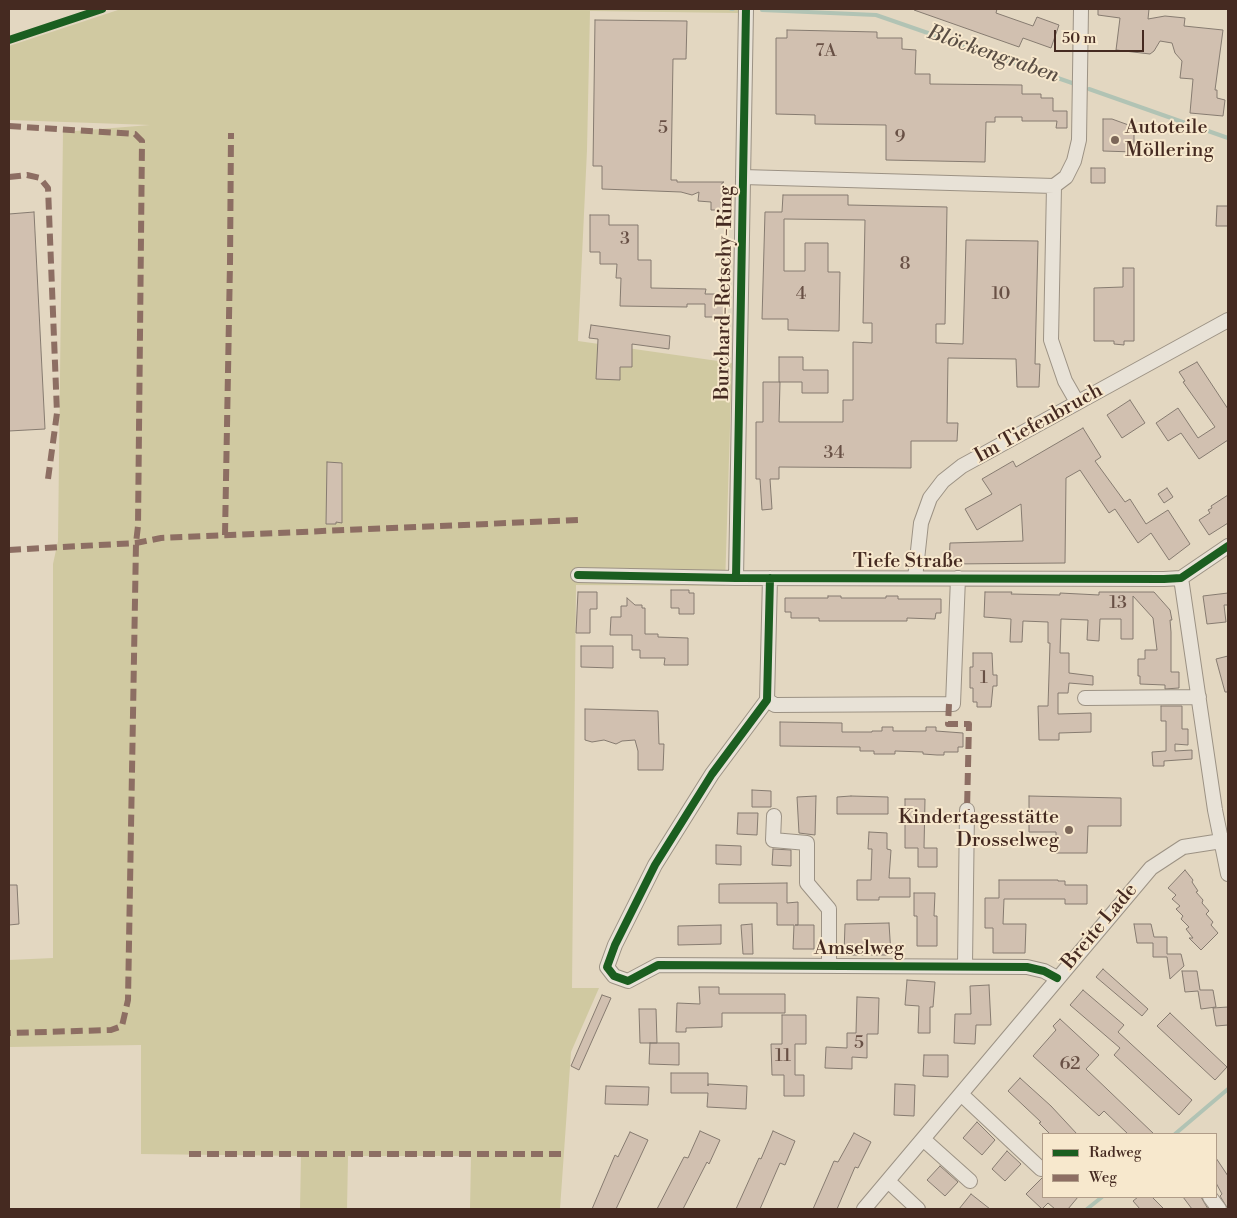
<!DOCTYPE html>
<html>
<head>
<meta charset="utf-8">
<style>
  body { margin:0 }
  #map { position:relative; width:1237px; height:1218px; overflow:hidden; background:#e3d7c1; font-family:"Libre Bodoni",serif }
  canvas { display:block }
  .frame { position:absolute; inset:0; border:10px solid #452a21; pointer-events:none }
  .legend { position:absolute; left:1042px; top:1133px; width:175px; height:65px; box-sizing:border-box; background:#f7e8cd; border:1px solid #b09c88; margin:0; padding:6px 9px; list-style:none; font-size:15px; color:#452a21 }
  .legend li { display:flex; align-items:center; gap:10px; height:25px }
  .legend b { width:25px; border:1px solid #b09c88 }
  .scale { position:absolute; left:1054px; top:30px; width:90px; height:22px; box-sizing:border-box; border:2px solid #452a21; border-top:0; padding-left:6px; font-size:15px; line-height:18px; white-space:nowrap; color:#452a21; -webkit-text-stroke:4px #f7e8cd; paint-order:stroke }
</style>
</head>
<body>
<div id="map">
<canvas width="1237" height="1218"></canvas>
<div class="frame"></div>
<ul class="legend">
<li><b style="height:6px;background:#1b5e20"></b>Radweg</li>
<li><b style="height:6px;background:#8d6e63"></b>Weg</li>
</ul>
<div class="scale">50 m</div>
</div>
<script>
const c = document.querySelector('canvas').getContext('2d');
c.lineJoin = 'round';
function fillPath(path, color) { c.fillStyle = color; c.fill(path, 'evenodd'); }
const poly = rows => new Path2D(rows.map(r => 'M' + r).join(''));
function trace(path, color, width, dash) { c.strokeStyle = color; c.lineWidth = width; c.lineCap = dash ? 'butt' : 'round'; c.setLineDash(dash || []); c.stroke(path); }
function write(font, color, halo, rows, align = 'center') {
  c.font = font + ' "Libre Bodoni",serif'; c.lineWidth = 4; c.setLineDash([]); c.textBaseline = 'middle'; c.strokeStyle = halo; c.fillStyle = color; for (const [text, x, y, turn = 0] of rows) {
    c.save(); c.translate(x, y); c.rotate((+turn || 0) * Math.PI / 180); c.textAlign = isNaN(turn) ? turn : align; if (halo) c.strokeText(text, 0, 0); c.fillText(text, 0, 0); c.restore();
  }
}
fillPath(poly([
  [121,9,738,9,738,13,590,11,587,150,578,341,732,363,725,586,576,585,572,988,599,988,571,1052,560,1209,470,1209,471,1156,348,1156,347,1209,300,1209,301,1156,141,1154,141,1045,9,1047,9,960,53,958,53,564,58,541,63,132,150,125,9,120,9,46]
]), '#d0c9a1');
trace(poly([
  [731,9,733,9],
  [762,10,876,15,1075,84],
  [1089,89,1228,138],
  [1175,1134,1228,1089],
  [1087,1209,1102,1197]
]), '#b1c3b4', 4);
const building = poly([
  [914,9,997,9,996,13,1033,26,1037,17,1059,25,1051,48,1023,38,1019,47,914,10,914,9],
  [1098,9,1149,9,1148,19,1165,16,1185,18,1184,26,1223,30,1215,90,1217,90,1217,98,1225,100,1223,116,1190,113,1193,79,1180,78,1182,61,1175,53,1172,43,1160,41,1154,51,1150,54,1116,50,1120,18,1098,15,1098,9],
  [595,20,687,21,686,59,673,59,671,180,677,180,677,182,724,182,722,183,722,189,732,190,732,202,721,202,721,210,711,210,711,202,698,201,699,192,692,195,681,192,602,189,602,166,593,166,595,20],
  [787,30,877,32,877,38,902,38,902,49,916,50,915,74,930,74,930,84,1022,85,1022,94,1041,94,1041,98,1053,98,1053,111,1067,111,1067,128,1056,128,1057,121,1022,121,1022,117,995,117,995,122,986,122,985,162,886,160,886,125,815,124,815,115,776,114,776,38,787,38,787,30],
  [1103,119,1112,119,1134,127,1134,152,1103,151,1103,119],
  [1091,168,1105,168,1105,183,1091,183,1091,168],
  [783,195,848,195,848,205,947,207,945,324,936,324,936,343,963,344,966,240,1038,241,1035,364,1040,364,1039,387,1017,387,1016,359,948,358,947,423,958,423,957,441,911,441,911,468,779,467,779,479,770,479,772,509,762,510,760,479,756,479,756,422,763,422,763,382,780,382,779,422,843,422,843,400,853,400,853,342,872,343,872,323,863,323,865,220,784,219,784,271,805,271,805,243,828,243,828,272,840,272,839,331,788,330,788,319,762,319,765,212,782,212,783,195],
  [1217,206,1228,206,1228,226,1216,226,1217,206],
  [34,212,45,429,9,431,9,214,34,212],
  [590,215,609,215,609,225,638,225,638,260,651,260,651,288,706,289,705,294,724,294,723,317,705,317,705,304,687,304,687,307,620,306,621,278,616,278,617,264,600,264,600,252,590,252,590,215],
  [1123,268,1134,268,1134,341,1124,341,1124,345,1114,344,1114,341,1094,341,1094,288,1123,287,1123,268],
  [591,325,670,336,669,349,632,344,632,367,620,367,620,380,596,379,598,339,589,338,591,325],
  [779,357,803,357,803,370,828,370,828,393,802,393,802,382,779,382,779,357],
  [1197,362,1228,409,1228,440,1199,459,1181,433,1168,441,1156,423,1178,408,1198,438,1215,427,1183,382,1185,381,1179,372,1197,362],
  [1130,400,1145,423,1122,438,1107,415,1130,400],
  [1083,428,1101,457,1095,461,1125,502,1130,499,1146,524,1168,510,1190,544,1169,560,1151,533,1138,543,1115,509,1109,513,1080,470,1066,478,1065,563,949,564,950,543,1023,541,1021,504,977,530,965,509,992,494,982,479,1013,461,1016,467,1083,428],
  [327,462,342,463,342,523,336,522,336,524,326,524,327,462],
  [1167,488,1173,497,1164,503,1158,494,1167,488],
  [1228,495,1228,523,1209,535,1199,520,1210,513,1208,510,1212,508,1211,506,1228,495],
  [671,590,689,590,689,593,694,593,694,614,679,614,679,608,671,608,671,590],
  [578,592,597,592,597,609,590,609,590,633,576,633,578,592],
  [985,592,1012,592,1011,594,1060,595,1060,593,1099,595,1099,592,1154,592,1170,610,1172,620,1170,620,1171,632,1171,672,1179,672,1179,688,1165,689,1165,685,1140,684,1140,676,1138,676,1138,659,1145,659,1145,650,1157,650,1153,618,1133,596,1133,639,1121,639,1121,619,1100,619,1099,641,1087,640,1088,620,1061,619,1060,653,1069,653,1069,673,1093,676,1093,685,1069,683,1068,693,1058,693,1058,714,1091,713,1091,732,1059,733,1059,740,1039,740,1038,706,1048,706,1050,643,1048,643,1048,622,1023,621,1022,642,1010,642,1011,619,984,617,985,592],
  [1228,593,1228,605,1224,605,1226,622,1207,624,1203,596,1228,593],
  [828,596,841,596,841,598,886,598,886,596,898,596,898,599,941,599,941,613,936,613,935,619,907,618,907,621,819,621,819,618,791,618,791,612,785,612,785,598,828,598,828,596],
  [627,598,635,605,642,605,642,608,645,608,645,634,658,634,658,637,688,638,688,665,664,665,665,658,640,658,640,650,632,650,632,635,610,635,611,617,621,617,621,606,627,606,627,598],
  [581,646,613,646,613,668,581,667,581,646],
  [973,653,992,653,993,675,997,675,997,686,993,686,991,707,977,707,977,702,973,702,973,688,970,688,970,667,973,667,973,653],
  [1228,656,1228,692,1225,692,1216,659,1228,656],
  [1161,706,1182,706,1182,729,1188,729,1188,745,1175,744,1175,751,1192,750,1192,759,1164,761,1164,766,1153,766,1152,752,1166,751,1166,721,1161,721,1161,706],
  [585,709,658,711,659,744,664,744,663,770,638,770,638,751,635,740,622,741,616,744,604,740,592,742,585,740,585,709],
  [780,722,842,723,842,732,872,732,872,731,882,731,882,727,893,727,893,731,926,731,926,727,936,727,936,731,963,733,963,747,958,747,958,752,944,752,944,755,937,755,923,754,923,752,895,751,895,754,874,754,874,751,860,751,860,747,780,746,780,722],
  [752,790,771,791,771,807,752,807,752,790],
  [816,796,815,835,799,833,797,797,816,796],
  [851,796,888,797,888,814,837,814,837,797,851,796],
  [1029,796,1121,798,1121,826,1088,826,1087,853,1056,853,1056,832,1029,832,1029,796],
  [905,799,925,799,924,848,937,848,937,867,918,867,918,848,905,848,905,799],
  [738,813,758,813,757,835,737,834,738,813],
  [869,832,887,833,887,849,891,850,889,878,910,878,910,897,879,897,879,900,857,900,857,880,871,880,872,849,868,849,869,832],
  [716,845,741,846,741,865,716,864,716,845],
  [773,849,791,850,791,866,772,865,773,849],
  [1185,870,1193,880,1192,882,1198,891,1196,892,1203,900,1202,903,1209,911,1206,914,1213,922,1211,925,1218,933,1201,950,1189,938,1193,938,1186,929,1189,927,1181,919,1183,916,1176,909,1180,906,1172,899,1176,895,1168,888,1185,870],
  [999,880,1058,880,1058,881,1065,881,1065,885,1087,885,1087,904,1065,904,1065,899,1004,899,1003,924,1026,924,1025,953,993,953,993,928,985,928,985,898,999,898,999,880],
  [787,883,787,903,798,902,798,925,795,925,814,925,814,949,793,949,794,925,777,925,777,903,719,903,719,884,787,883],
  [9,885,17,885,19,924,9,925,9,885],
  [914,893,935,893,934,916,937,916,937,946,917,946,917,916,914,916,914,893],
  [889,923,891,955,844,955,845,924,889,923],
  [752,924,753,954,743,954,741,925,752,924],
  [1134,924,1151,924,1154,937,1167,937,1167,954,1181,954,1184,966,1170,979,1167,957,1153,957,1153,943,1137,943,1134,924],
  [721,925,721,944,678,945,678,926,721,925],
  [1103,969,1148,1009,1142,1016,1096,977,1103,969],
  [1182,971,1197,971,1200,990,1213,990,1216,1007,1201,1009,1198,991,1185,992,1182,971],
  [907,980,935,982,933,1007,930,1007,930,1033,918,1033,919,1006,905,1005,907,980],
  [989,985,991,1025,976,1025,975,1044,954,1043,955,1014,971,1014,970,986,989,985],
  [699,987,719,987,719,994,785,994,785,1013,722,1013,722,1027,686,1028,686,1032,676,1032,677,1003,700,1004,699,987],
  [1083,990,1124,1025,1118,1032,1192,1100,1179,1115,1114,1055,1120,1048,1070,1005,1083,990],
  [602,995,611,998,579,1070,571,1066,602,995],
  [857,997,879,998,878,1034,867,1034,867,1058,852,1057,852,1069,825,1068,826,1047,847,1048,847,1033,856,1033,857,997],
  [1228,1007,1228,1025,1216,1026,1213,1008,1228,1007],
  [639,1009,656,1009,657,1043,640,1043,639,1009],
  [1170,1013,1227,1067,1215,1080,1157,1026,1170,1013],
  [782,1015,806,1015,806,1044,795,1044,795,1075,804,1075,804,1096,784,1096,784,1075,772,1075,771,1044,782,1044,782,1015],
  [1060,1019,1099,1055,1086,1069,1154,1134,1128,1134,1104,1111,1099,1116,1033,1056,1056,1030,1053,1026,1060,1019],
  [650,1043,679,1043,679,1065,649,1064,650,1043],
  [924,1055,948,1055,948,1077,923,1076,924,1055],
  [671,1073,708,1073,708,1086,708,1084,747,1086,746,1109,707,1107,708,1093,671,1093,671,1073],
  [1020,1078,1051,1106,1077,1134,1050,1134,1039,1123,1041,1122,1008,1091,1020,1078],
  [895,1084,915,1085,914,1116,894,1115,895,1084],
  [606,1086,649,1087,648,1105,605,1104,606,1086],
  [977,1122,995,1140,982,1155,963,1138,977,1122],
  [700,1131,720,1140,709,1164,707,1162,683,1209,657,1209,684,1157,688,1158,700,1131],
  [773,1131,795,1141,785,1165,780,1163,760,1209,736,1209,759,1158,761,1159,773,1131],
  [630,1132,648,1140,616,1209,592,1209,615,1155,618,1157,630,1132],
  [854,1133,871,1142,858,1168,855,1167,837,1209,813,1209,834,1161,838,1162,854,1133],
  [1007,1151,1021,1164,1005,1181,992,1169,1007,1151],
  [1216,1158,1228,1176,1228,1209,1220,1196,1222,1194,1216,1183,1216,1158],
  [940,1166,958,1182,945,1196,927,1180,940,1166],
  [1043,1177,1043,1197,1078,1197,1068,1209,1055,1209,1048,1203,1042,1209,1026,1194,1043,1177],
  [971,1194,990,1209,959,1209,971,1194],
  [1138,1197,1152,1197,1164,1209,1140,1209,1133,1201,1138,1197],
  [1183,1197,1201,1197,1208,1209,1192,1209,1183,1197]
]);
fillPath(building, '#d1c0b0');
trace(building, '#867b70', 1);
const minor = poly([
  [743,177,1054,186],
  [1054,186,1051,340,1065,381,1077,402],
  [1054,186,1066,177,1074,161,1079,140,1081,9],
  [578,575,736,578,1164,579,1181,578,1228,546],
  [736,578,746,9],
  [770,578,767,700,712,774,655,865,615,945,607,967,614,976,628,981,658,965,1027,967,1044,971,1057,978],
  [915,578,921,523,930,498,943,481,962,466,1228,320],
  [1181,578,1215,810,1228,874],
  [1085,698,1199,697],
  [767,700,775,705,953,704,958,578],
  [774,816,773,840,807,843,807,883,829,909,829,966],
  [965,965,967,810],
  [961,1094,1041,1169],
  [923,1139,970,1181],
  [888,1181,918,1209],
  [1210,1197,1219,1209],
  [864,1209,1151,868,1183,847,1228,840]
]);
trace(minor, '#9c9284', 16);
trace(minor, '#e8e2d7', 14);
trace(poly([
  [9,126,135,134,142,141,138,526,136,543,128,1000,122,1026,111,1030,9,1033],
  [9,177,27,175,40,178,48,188,57,413,48,479],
  [225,535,230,263,231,133],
  [9,550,136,543,161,538,578,520],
  [949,704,948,724,969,724,967,810],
  [189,1154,561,1154]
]), '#8d6e63', 6, [12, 6]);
trace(poly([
  [9,40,102,9],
  [578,575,736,578,1164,579,1181,578,1228,546],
  [736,578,746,9],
  [770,578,767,700,712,774,655,865,615,945,607,967,614,976,628,981,658,965,1027,967,1044,971,1057,978]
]), '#1b5e20', 8);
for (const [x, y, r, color] of [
  [1115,140,5,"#7c6759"],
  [1069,830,5,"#7c6759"]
]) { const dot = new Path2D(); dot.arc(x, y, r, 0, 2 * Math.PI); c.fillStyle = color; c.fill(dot); trace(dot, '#f7e8cd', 2); }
write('18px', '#685045', null, [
  ["7A",826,52],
  ["5",663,129],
  ["9",900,138],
  ["3",625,240],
  ["8",905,265],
  ["4",801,295],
  ["10",1001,295],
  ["34",834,454],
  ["13",1118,604],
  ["1",984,679],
  ["5",859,1044],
  ["11",783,1057],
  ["62",1070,1065]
]);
write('20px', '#452a21', '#f7e8cd', [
  ["Autoteile",1125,128],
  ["Möllering",1125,151],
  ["Kindertagesstätte",1059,818,"right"],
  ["Drosselweg",1059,841,"right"]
], 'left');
write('20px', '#452a21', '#f7e8cd', [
  ["Burchard-Retschy-Ring",725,293,-89],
  ["Im Tiefenbruch",1039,424,-29],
  ["Tiefe Straße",908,562],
  ["Breite Lade",1100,927,-50],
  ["Amselweg",859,949]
]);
write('italic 21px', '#5a4e44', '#f7e8cd', [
  ["Blöckengraben",993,55,19]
]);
</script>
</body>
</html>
